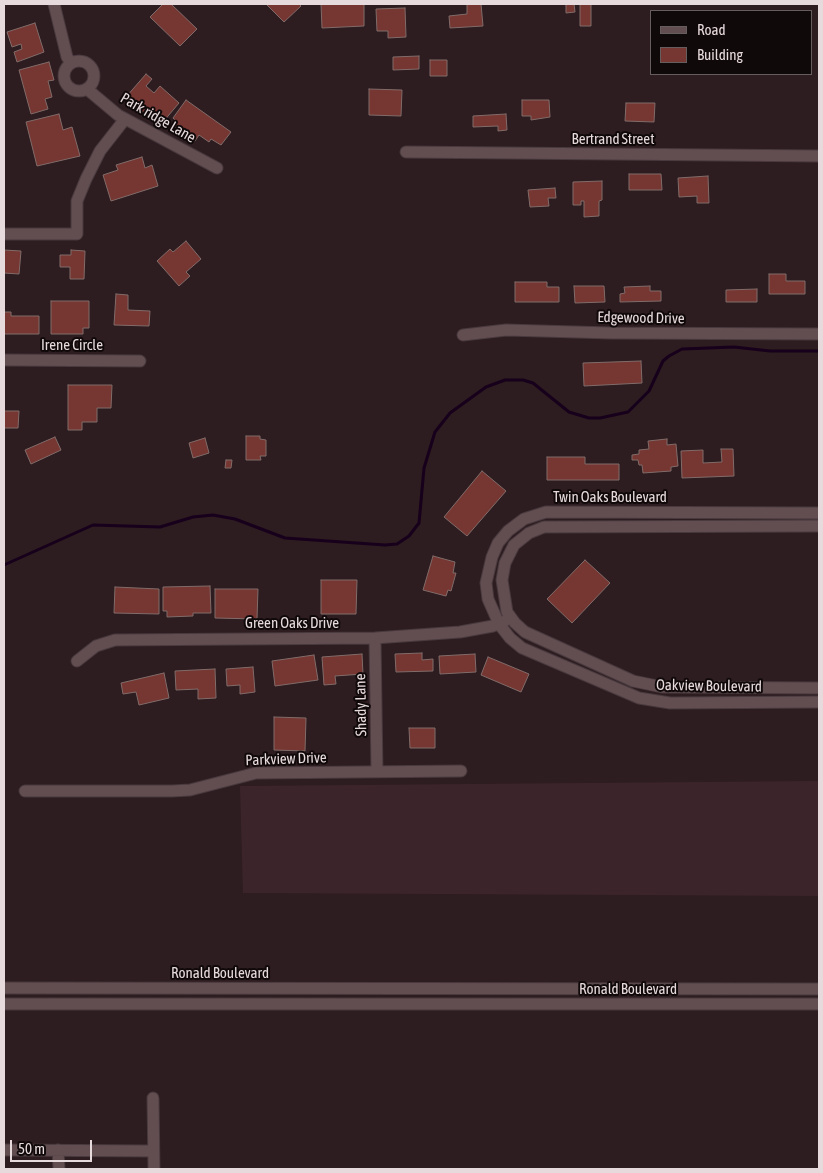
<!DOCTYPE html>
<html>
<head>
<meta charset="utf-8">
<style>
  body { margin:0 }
  #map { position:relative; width:823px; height:1173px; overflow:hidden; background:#2d1c20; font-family:"Asap Condensed",sans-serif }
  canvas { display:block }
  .frame { position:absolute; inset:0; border:5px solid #e7dadd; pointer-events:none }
  .legend { position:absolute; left:650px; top:10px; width:162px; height:65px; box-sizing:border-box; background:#10090a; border:1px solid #665d5e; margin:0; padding:6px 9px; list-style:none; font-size:15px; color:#e7dadd }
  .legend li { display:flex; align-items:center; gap:10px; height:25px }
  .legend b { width:25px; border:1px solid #665d5e }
  .scale { position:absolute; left:10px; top:1140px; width:82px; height:22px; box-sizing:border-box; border:2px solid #e7dadd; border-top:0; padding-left:6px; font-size:15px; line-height:18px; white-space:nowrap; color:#e7dadd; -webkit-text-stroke:4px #10090a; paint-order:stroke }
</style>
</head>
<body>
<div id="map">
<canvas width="823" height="1173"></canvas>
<div class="frame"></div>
<ul class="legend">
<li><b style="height:6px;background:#624d51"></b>Road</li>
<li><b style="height:14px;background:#763632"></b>Building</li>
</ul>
<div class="scale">50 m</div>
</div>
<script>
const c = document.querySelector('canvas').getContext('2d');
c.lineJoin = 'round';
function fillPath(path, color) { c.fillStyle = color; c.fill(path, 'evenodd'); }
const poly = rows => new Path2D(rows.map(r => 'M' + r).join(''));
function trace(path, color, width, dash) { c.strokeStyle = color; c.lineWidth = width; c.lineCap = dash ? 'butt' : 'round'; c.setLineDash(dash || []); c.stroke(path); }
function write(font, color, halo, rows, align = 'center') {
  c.font = font + ' "Asap Condensed",sans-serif'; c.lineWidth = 4; c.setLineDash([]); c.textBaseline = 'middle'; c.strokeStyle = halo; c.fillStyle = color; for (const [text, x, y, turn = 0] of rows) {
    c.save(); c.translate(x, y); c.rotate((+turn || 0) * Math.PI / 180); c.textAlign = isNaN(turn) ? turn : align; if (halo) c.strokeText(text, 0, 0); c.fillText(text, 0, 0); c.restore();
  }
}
fillPath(poly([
  [819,781,819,896,243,893,240,786]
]), '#3c252a');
trace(poly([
  [4,565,93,525,160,527,193,517,213,515,235,519,285,538,385,545,397,544,409,536,419,523,424,468,435,432,450,413,486,387,505,380,523,380,533,383,569,412,589,418,600,418,628,412,649,391,663,361,669,356,682,349,734,347,770,351,819,351]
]), '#17001b', 3);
const building = poly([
  [163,4,171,4,197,29,180,46,150,17,163,4],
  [266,4,299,4,301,6,284,22,266,4],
  [321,4,364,4,364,26,322,28,321,4],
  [467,4,481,4,483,26,450,28,449,16,467,14,467,4],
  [566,4,574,4,575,12,566,13,566,4],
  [580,4,591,4,591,26,580,26,580,4],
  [405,8,406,37,388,38,388,31,377,31,376,9,405,8],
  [35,23,44,52,17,62,14,52,22,49,21,44,12,47,7,32,35,23],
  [419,56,419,69,393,70,393,57,419,56],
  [430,60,447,60,447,76,430,76,430,60],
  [49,62,54,80,48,81,52,97,45,99,48,109,31,114,19,70,49,62],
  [146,74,152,79,146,86,154,93,160,86,179,103,163,122,152,113,153,111,150,108,145,114,126,97,146,74],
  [369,89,402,90,401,116,369,115,369,89],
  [186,100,231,132,221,145,211,139,209,142,199,135,195,141,173,125,176,121,173,118,186,100],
  [522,100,549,100,550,117,531,120,531,116,522,116,522,100],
  [626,103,655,103,654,122,625,121,626,103],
  [59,114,63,130,72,127,80,156,37,166,26,122,59,114],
  [506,114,507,130,498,131,498,126,473,127,473,116,506,114],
  [142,157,145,168,152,165,158,186,111,201,103,175,118,170,116,165,142,157],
  [629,174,661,174,662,190,629,190,629,174],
  [708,176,709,203,697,203,697,196,679,197,678,178,708,176],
  [602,181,602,200,599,201,599,216,584,217,584,201,581,201,581,205,573,205,573,182,602,181],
  [555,188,556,198,548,198,549,206,530,207,528,190,555,188],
  [186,241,201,259,186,272,190,276,179,286,157,261,170,249,173,252,186,241],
  [4,250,21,251,19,274,4,273,4,250],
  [71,250,85,251,84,279,70,279,70,267,60,267,60,255,71,255,71,250],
  [769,274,786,274,786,281,805,281,805,294,769,294,769,274],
  [515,282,547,282,547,287,559,287,559,302,515,302,515,282],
  [574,286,604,286,605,302,575,303,574,286],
  [650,286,650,291,661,291,661,301,620,302,620,294,625,293,624,287,650,286],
  [757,289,757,302,726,302,726,290,757,289],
  [116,294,128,295,128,310,150,311,149,326,114,325,116,294],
  [51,301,89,301,89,328,83,328,83,334,51,334,51,301],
  [4,312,11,312,11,316,39,316,39,334,4,334,4,312],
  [641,361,642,383,584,386,583,363,641,361],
  [68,385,112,385,111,408,97,408,97,422,82,422,82,430,68,430,68,385],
  [4,411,19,411,18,428,4,428,4,411],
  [246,436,260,436,260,439,266,440,266,456,260,456,261,460,246,460,246,436],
  [55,437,61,450,31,464,25,450,55,437],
  [205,438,209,453,193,458,189,443,205,438],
  [667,439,667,445,676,444,678,466,671,467,671,471,643,473,642,465,639,465,638,460,632,460,632,455,639,454,639,450,649,449,648,441,667,439],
  [721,449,733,449,734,476,682,478,681,451,703,450,703,463,722,462,721,449],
  [547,457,585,457,585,464,619,464,619,480,547,480,547,457],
  [226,460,232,460,231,468,225,468,226,460],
  [482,471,506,491,467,536,444,517,482,471],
  [433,556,455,562,453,573,456,573,451,591,448,590,446,596,423,590,433,556],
  [585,560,610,583,572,623,547,599,585,560],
  [321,580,357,580,356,614,321,614,321,580],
  [210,586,211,613,193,613,193,616,167,617,167,611,163,611,163,587,210,586],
  [115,587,159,589,159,614,114,613,115,587],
  [215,589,258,589,257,619,215,618,215,589],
  [422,653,422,660,433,659,433,671,396,672,395,654,422,653],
  [362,654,363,674,335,676,336,684,324,685,322,657,362,654],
  [475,654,476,672,440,674,439,656,475,654],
  [314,655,318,680,275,686,272,661,314,655],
  [488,657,529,674,521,692,481,675,488,657],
  [253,667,255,692,240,694,240,685,227,686,226,669,253,667],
  [215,669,216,698,198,699,198,689,176,690,175,671,215,669],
  [164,673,169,698,139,705,136,692,123,694,121,683,164,673],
  [274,717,306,718,305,751,274,750,274,717],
  [409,728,435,728,435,748,410,748,409,728]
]);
fillPath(building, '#763632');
trace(building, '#816c69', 1);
const minor = poly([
  [54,4,67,57,71,63],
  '64 76a15 15 0 1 1 30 0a15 15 0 1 1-30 0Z',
  [87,89,118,115,217,168],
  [406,152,819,156],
  [4,234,77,234,77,201,86,179,100,151,125,119],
  [463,335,506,330,611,333,819,334],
  [4,360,140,361],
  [819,513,546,512,524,519,508,531,498,543,492,557,486,583,488,599,499,624,510,638,522,648,639,698,670,703,819,702],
  [819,526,544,527,529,533,514,545,505,563,502,580,507,612,515,623,525,632,633,681,662,687,819,688],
  [375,638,377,772],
  [77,661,96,646,115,640,375,638,460,632,493,626,505,621],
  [25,791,172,791,190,790,256,773,461,771],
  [4,988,819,989],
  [4,1004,819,1004],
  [153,1098,154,1169],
  [4,1150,153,1151],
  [58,1150,59,1169]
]);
trace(minor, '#47393d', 13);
trace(minor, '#624d51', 11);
write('15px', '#e7dadd', '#10090a', [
  ["Park ridge Lane",158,118,30],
  ["Bertrand Street",613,139],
  ["Edgewood Drive",641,318,1],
  ["Irene Circle",72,345],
  ["Twin Oaks Boulevard",610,497],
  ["Green Oaks Drive",292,623],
  ["Oakview Boulevard",709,686,1],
  ["Shady Lane",361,705,-91],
  ["Parkview Drive",286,759,-2],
  ["Ronald Boulevard",220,973],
  ["Ronald Boulevard",628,989]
]);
</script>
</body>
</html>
